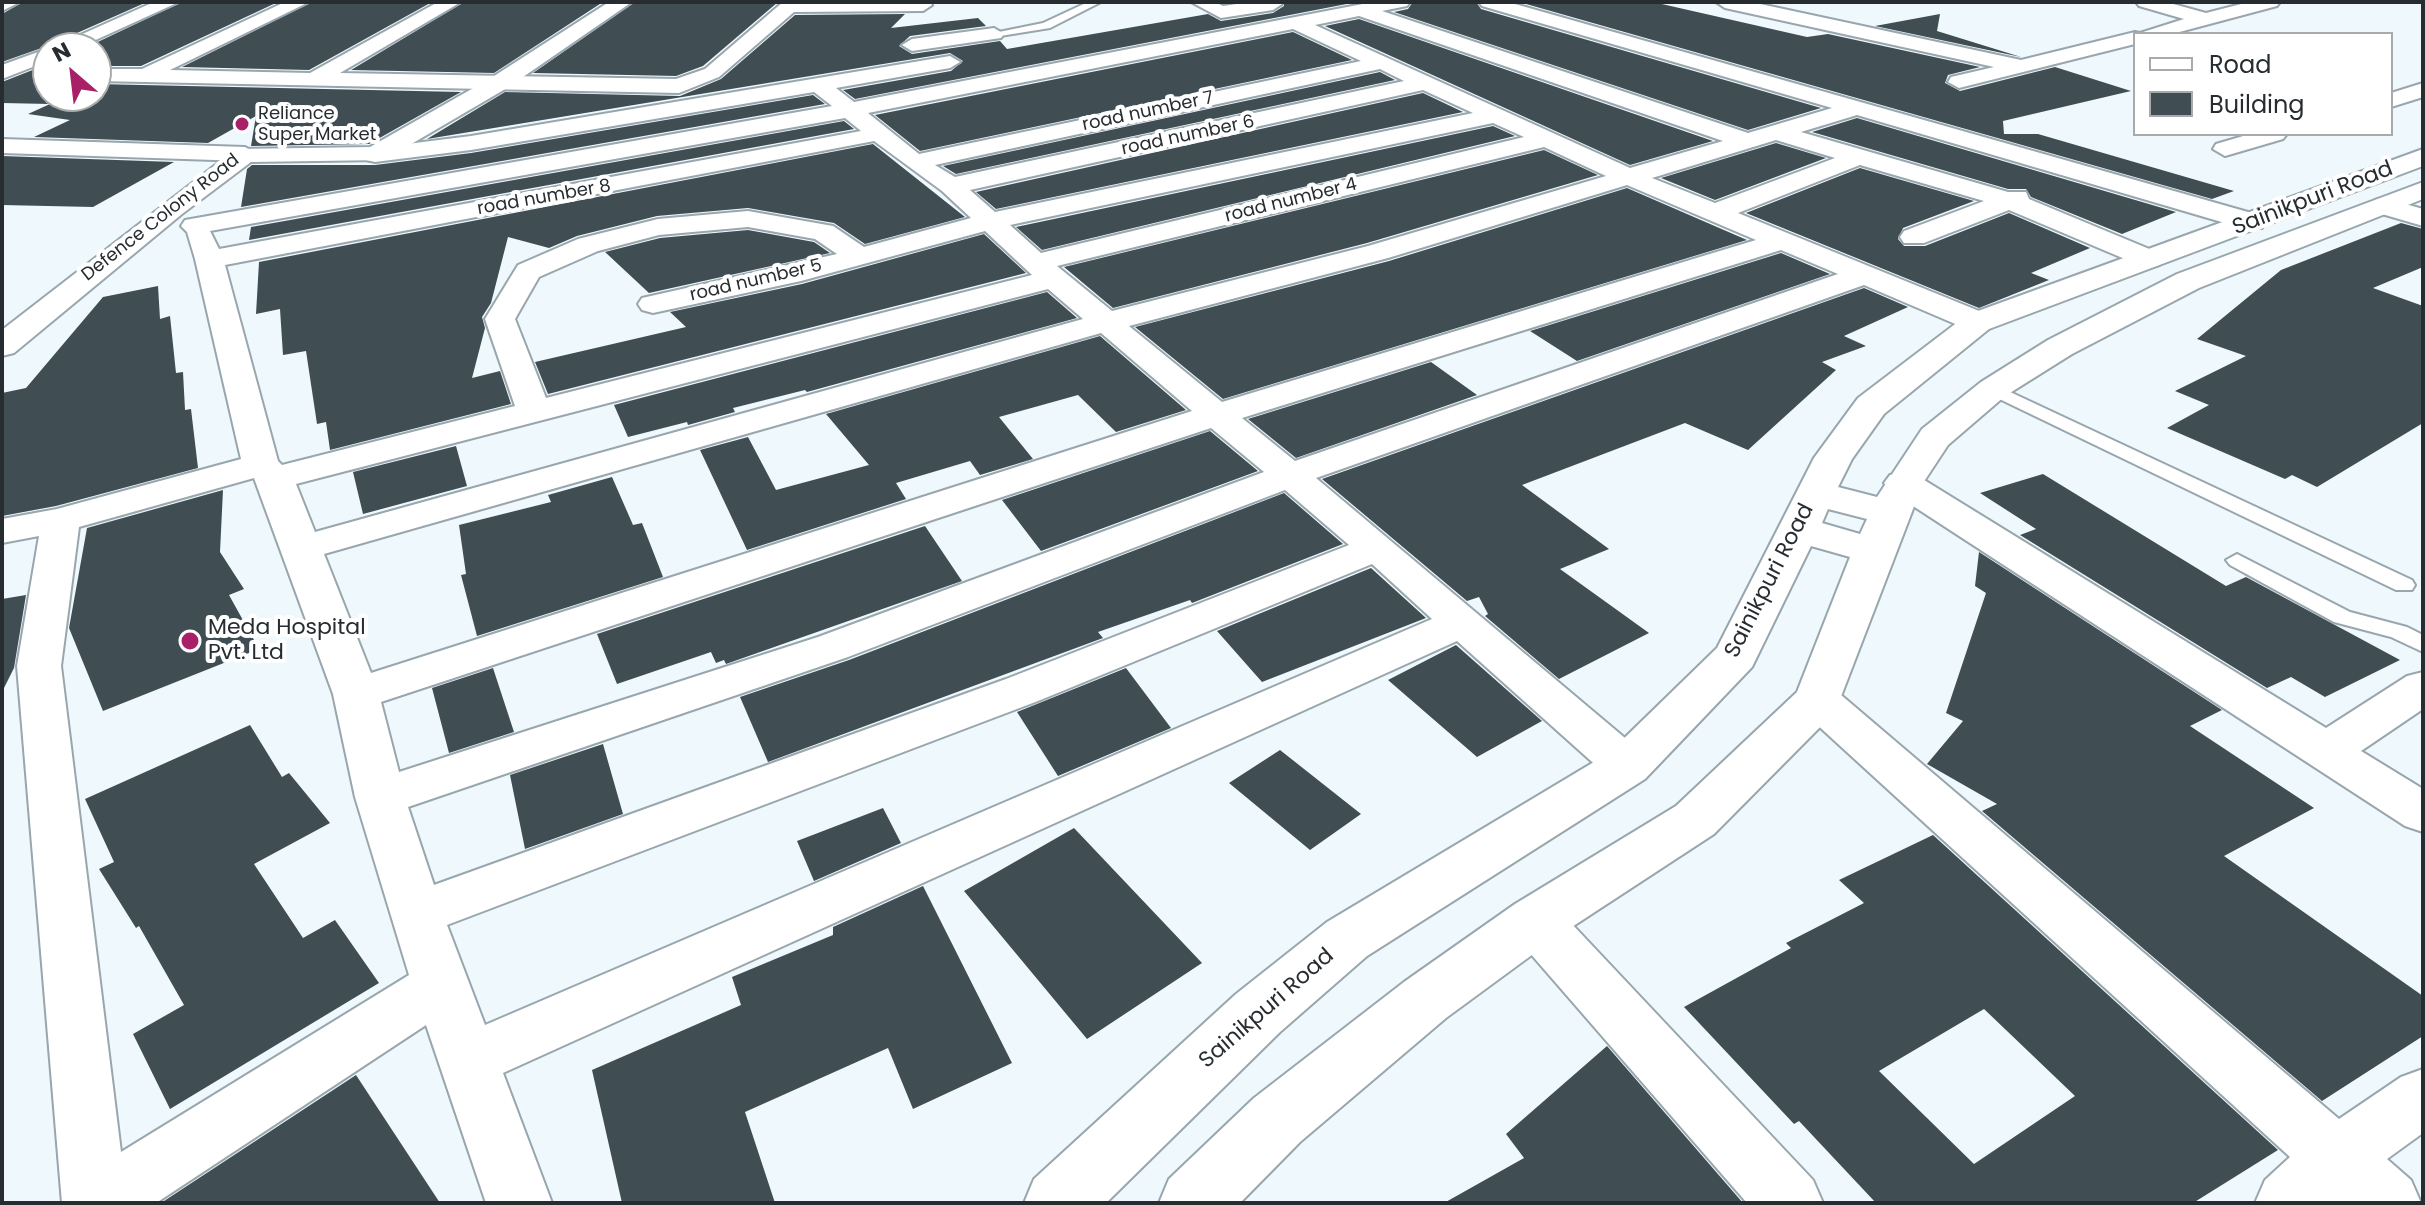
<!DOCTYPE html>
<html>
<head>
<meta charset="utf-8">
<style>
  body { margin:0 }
  #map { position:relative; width:2425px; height:1205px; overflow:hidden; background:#eff9fd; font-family:Poppins,sans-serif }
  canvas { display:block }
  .frame { position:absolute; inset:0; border:4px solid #262c2f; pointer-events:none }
  .legend { position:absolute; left:2133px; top:32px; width:260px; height:104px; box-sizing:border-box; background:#fff; border:2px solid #a8abac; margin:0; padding:10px 14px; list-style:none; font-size:24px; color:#262c2f }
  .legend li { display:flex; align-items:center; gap:16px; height:40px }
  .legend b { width:40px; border:2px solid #a8abac }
  .north { position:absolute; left:32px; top:32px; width:80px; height:80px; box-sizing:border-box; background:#fff; border:2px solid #a8abac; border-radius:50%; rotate:332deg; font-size:22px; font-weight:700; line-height:32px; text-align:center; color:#262c2f }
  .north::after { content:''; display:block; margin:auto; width:28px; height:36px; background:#a82168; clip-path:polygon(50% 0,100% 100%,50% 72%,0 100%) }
</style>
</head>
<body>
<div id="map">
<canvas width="2425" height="1205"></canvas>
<div class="frame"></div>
<ul class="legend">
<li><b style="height:10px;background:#fff"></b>Road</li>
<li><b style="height:22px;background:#404d53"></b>Building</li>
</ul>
<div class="north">N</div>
</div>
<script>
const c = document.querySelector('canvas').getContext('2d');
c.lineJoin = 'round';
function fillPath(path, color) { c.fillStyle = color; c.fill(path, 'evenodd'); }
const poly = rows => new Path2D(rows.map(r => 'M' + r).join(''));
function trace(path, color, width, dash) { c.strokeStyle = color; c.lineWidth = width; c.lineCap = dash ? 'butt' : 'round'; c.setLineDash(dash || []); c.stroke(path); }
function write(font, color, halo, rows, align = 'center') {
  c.font = font + ' Poppins,sans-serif'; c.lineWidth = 8; c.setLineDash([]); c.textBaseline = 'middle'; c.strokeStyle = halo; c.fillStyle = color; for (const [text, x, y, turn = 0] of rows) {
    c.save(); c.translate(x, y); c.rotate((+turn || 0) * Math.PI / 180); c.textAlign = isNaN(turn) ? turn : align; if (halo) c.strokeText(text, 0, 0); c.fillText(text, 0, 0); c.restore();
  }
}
fillPath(poly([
  [23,2,147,2,50,45,2,62,2,14],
  [182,2,278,2,141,66,96,66,96,48,85,48],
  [312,2,432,2,309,70,182,67],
  [464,2,603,2,494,73,351,70],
  [635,2,778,2,703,66,676,76,533,73],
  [1284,2,1357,2,855,99,843,90,951,71,963,61,950,53,427,139,505,92,680,96,721,79,795,15,905,14,891,28,978,18,986,26,910,36,899,46,912,54,1000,41,1007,49,1208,14,1221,21,1273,13,1284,6],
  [1413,2,1476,2,1481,9,1821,108,1748,130,1394,12,1408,9],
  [1519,2,1653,2,1807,37,1828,34,1980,67,1948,75,1945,83,1960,91,2055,67,2131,91,2003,121,2004,134,2038,134,2234,191,2212,199],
  [1940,14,1937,31,2021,57,1875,26],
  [1359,19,1713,141,1630,165,1325,26],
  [1293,32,1352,60,920,151,875,115],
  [48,64,48,96,96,96,96,84,461,92,369,144,251,146,256,116,208,143,34,137,70,120,28,114,50,104,2,103,2,82],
  [1380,72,1395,80,956,174,943,166],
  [1423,93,1463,112,996,209,976,192],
  [813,95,825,104,241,207,247,169,252,165,375,165,471,153],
  [1857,118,2176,212,2122,234,2031,197,2026,189,2008,189,1812,132],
  [844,121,854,129,249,240,251,227],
  [1493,126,1515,136,1042,250,1016,227],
  [1776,143,1826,158,1715,200,1661,178],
  [873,144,965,217,865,244,834,223,748,208,657,216,577,236,549,248,508,237,491,303,482,317,485,328,472,378,500,371,511,404,330,450,326,422,317,424,306,351,283,355,280,309,256,314,259,262],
  [1544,150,1598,175,1367,243,1113,308,1064,267],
  [2,156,174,162,93,207,2,205],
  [1860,168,1974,201,1903,228,1898,239,1904,246,1925,246,2009,213,2090,248,2031,273,2049,280,1979,308,1746,213],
  [1627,188,1747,240,1223,399,1135,327,1389,261],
  [2401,223,2423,229,2423,267,2373,288,2423,306,2423,423,2317,487,2292,475,2285,479,2167,428,2209,405,2175,391,2246,356,2197,339,2281,270],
  [748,230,814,242,830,253,649,293,605,252,660,238],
  [984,234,1026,273,548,394,535,362,686,327,670,312,802,284],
  [1781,253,1830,274,1577,361,1530,331],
  [158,286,160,319,170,316,176,373,183,372,185,410,191,409,198,468,56,506,2,516,2,393,26,388,103,297],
  [1864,288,1908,307,1844,336,1866,346,1822,362,1836,370,1748,450,1685,423,1522,485,1609,549,1560,569,1649,633,1559,679,1485,616,1488,614,1479,597,1467,601,1322,479],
  [1047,292,1077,318,807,392,805,390,733,408,735,412,688,425,687,422,628,437,614,405],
  [1100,336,1186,410,1116,432,1078,395,999,417,1033,459,980,475,970,461,896,483,906,499,747,550,700,450,748,437,776,490,869,465,826,414],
  [1431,362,1477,395,1296,458,1248,419],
  [1210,431,1258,471,1041,551,1002,500],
  [456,446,467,486,363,514,353,472],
  [2043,474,2226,586,2246,577,2400,660,2325,697,2291,677,2267,688,2020,535,2036,529,1980,493],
  [612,477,633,525,642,523,663,577,477,636,461,575,466,574,459,525,551,502,548,495],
  [223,490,220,552,244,589,229,595,259,649,103,711,69,628,87,528],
  [1284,493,1343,544,1192,603,1190,600,1098,632,1103,638,768,762,740,697,849,660],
  [925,526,962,581,726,664,724,660,716,663,711,652,617,684,597,634],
  [1979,552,2222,710,2190,726,2314,808,2224,856,2423,996,2423,1036,2322,1101,1982,811,1997,804,1927,764,1963,721,1946,713,1986,593,1975,586],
  [1371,568,1426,618,1262,682,1217,631],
  [26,595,14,668,2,692,2,599],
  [1456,645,1542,721,1477,757,1388,680],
  [493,668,514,732,449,753,432,688],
  [1126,668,1171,728,1058,776,1017,712],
  [250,725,282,777,289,773,330,823,254,864,303,938,335,920,379,983,170,1109,133,1034,184,1005,139,926,136,928,99,869,114,862,85,799],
  [603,744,623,814,525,849,510,775],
  [1280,750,1361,814,1310,850,1229,783],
  [883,808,901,843,814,881,797,841],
  [1074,828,1202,963,1087,1039,964,891],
  [1933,835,2278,1150,2193,1203,1876,1203,1799,1121,1794,1124,1684,1007,1791,948,1786,943,1864,903,1839,880],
  [1984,1009,2075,1096,1974,1164,1879,1071],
  [923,886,1012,1063,913,1109,888,1048,745,1112,775,1203,622,1203,592,1070,741,1005,732,977,833,935,833,927],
  [1607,1046,1743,1203,1444,1203,1524,1158,1506,1134],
  [356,1075,440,1203,161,1203]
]), '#404d53');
const lane = poly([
  [1088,2,1101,2,1050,28,994,37,989,34,1043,23,1088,2],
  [1993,384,2412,580,2415,585,2412,590,2396,590,1987,393,1984,389,1993,384],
  [2237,554,2350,612,2407,627,2423,635,2423,652,2391,637,2334,622,2230,565,2226,560,2237,554]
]);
const street = poly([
  [2,2,20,2,2,11,2,2],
  [154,2,179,2,78,48,51,48,154,2],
  [285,2,309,2,170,70,310,73,438,2,461,2,340,73,676,79,705,69,783,2,930,2,932,5,923,11,794,12,719,77,679,93,96,81,96,69,142,69,285,2],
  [1191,2,1215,2,1223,6,1250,2,1282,4,1273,10,1221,18,1191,2],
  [1373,2,1410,2,1407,6,1382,11,1748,133,1832,108,1482,6,1479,2,1508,2,2262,216,2266,222,2262,228,2242,228,1857,115,1801,132,2008,192,2026,192,2029,199,2159,253,2163,259,2159,265,2149,268,2139,265,2009,210,1924,243,1904,243,1900,237,1904,231,1984,201,1860,165,1738,213,1989,315,1993,322,1989,329,1967,329,1864,285,1316,478,1644,754,1651,766,1644,778,1627,784,1610,778,1457,641,503,1073,552,1203,486,1203,426,1025,156,1203,62,1203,17,666,39,536,2,543,2,519,57,509,241,459,195,259,187,232,181,226,185,220,832,106,814,92,471,150,375,162,366,160,363,155,375,148,471,136,950,56,960,62,950,68,836,88,854,102,1373,2],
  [1359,16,1723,141,1630,168,1315,25,1359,16],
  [1293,29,1361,61,919,154,868,113,1293,29],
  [1380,69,1404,81,955,177,935,165,1380,69],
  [1423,90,1473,113,995,212,970,190,1423,90],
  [845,118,861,131,219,249,210,231,845,118],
  [1493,123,1524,137,1041,253,1010,225,1493,123],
  [1776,140,1835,158,1715,203,1652,178,1776,140],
  [874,141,942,191,971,218,864,247,833,226,748,211,658,219,578,239,518,265,485,319,515,406,282,465,278,461,225,265,874,141],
  [1544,147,1606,176,1368,246,1112,311,1057,266,1544,147],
  [1627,185,1756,240,1222,402,1129,326,1388,258,1627,185],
  [748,227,815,239,837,254,642,298,638,304,642,310,653,313,801,281,985,231,1032,275,546,398,515,319,539,277,598,251,659,235,748,227],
  [1781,250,1838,274,1295,461,1242,418,1781,250],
  [1048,289,1083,319,315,532,296,484,1048,289],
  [1101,333,1192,411,371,673,324,554,1101,333],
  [1211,428,1264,472,818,637,399,772,381,702,1211,428],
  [254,478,333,694,355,797,409,975,121,1152,61,666,79,527,254,478],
  [1285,490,1349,545,1006,679,434,885,408,807,848,657,1285,490],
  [1372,564,1432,619,485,1025,447,925,1038,701,1372,564],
  [1716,2,1751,2,2021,60,2135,32,2140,33,2184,19,2139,6,2136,2,2166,2,2206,13,2249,2,2280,2,2277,6,2172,34,2135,34,2135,44,1959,88,1948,82,1951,77,1994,67,1725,8,1716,2],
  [994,28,1004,34,1001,38,912,51,902,45,912,39,994,28],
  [49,48,48,61,2,79,2,65,49,48],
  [2423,83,2423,97,2391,107,2391,93,2423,83],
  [2250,134,2287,134,2283,139,2225,156,2213,149,2216,144,2250,134],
  [2,139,245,147,257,154,245,161,2,153,2,139],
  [2384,198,2423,209,2423,226,2375,212,2371,206,2375,200,2384,198],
  [1903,472,1916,475,2326,728,2407,676,2423,672,2423,709,2361,751,2423,789,2423,832,2405,826,1890,491,1884,483,1890,475,1903,472],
  [1818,684,1834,689,2339,1119,2401,1077,2423,1069,2423,1133,2387,1159,2411,1180,2421,1203,2255,1203,2265,1180,2290,1157,1802,711,1795,700,1802,689,1818,684],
  [1535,899,1554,905,1813,1180,1823,1203,1747,1203,1516,937,1508,921,1516,905,1535,899]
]);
const secondary = poly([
  [609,2,632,2,507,88,384,160,251,162,182,214,14,353,2,356,2,330,236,149,370,147,491,78,609,2],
  [2423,149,2423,166,1989,329,1884,414,1852,459,1838,487,1877,497,1922,429,1981,382,2048,340,2177,274,2423,182,2423,199,2199,288,2072,354,2005,396,1948,445,1923,483,1835,712,1714,834,1555,938,1446,1018,1300,1142,1240,1203,1159,1203,1169,1179,1254,1098,1404,982,1515,904,1676,806,1797,692,1850,557,1811,546,1752,667,1645,779,1367,956,1280,1032,1106,1203,1024,1203,1034,1179,1236,994,1327,922,1609,753,1717,648,1814,458,1858,398,1967,315,2423,149],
  [1828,509,1867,519,1860,534,1822,523,1828,509]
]);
trace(lane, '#98a6ad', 4);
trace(street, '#98a6ad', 4);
trace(secondary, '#98a6ad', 4);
fillPath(lane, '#fff');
fillPath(street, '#fff');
fillPath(secondary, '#fff');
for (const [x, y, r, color] of [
  [242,124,8,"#a82168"],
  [190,641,10,"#a82168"]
]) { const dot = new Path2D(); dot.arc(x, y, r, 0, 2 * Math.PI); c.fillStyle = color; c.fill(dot); trace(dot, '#fff', 3); }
write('18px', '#262c2f', '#fff', [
  ["road number 7",1148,112,-12],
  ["road number 6",1188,136,-12],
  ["road number 8",544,198,-10],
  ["road number 4",1291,201,-14],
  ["Defence Colony Road",161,218,-38],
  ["road number 5",756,281,-13]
]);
write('18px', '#262c2f', '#fff', [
  ["Reliance",258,114],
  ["Super Market",258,135]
], 'left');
write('22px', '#262c2f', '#fff', [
  ["Sainikpuri Road",2313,199,-21],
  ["Sainikpuri Road",1770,581,-63],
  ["Sainikpuri Road",1267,1009,-41]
]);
write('22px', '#262c2f', '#fff', [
  ["Meda Hospital",208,628],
  ["Pvt. Ltd",208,653]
], 'left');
</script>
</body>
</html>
